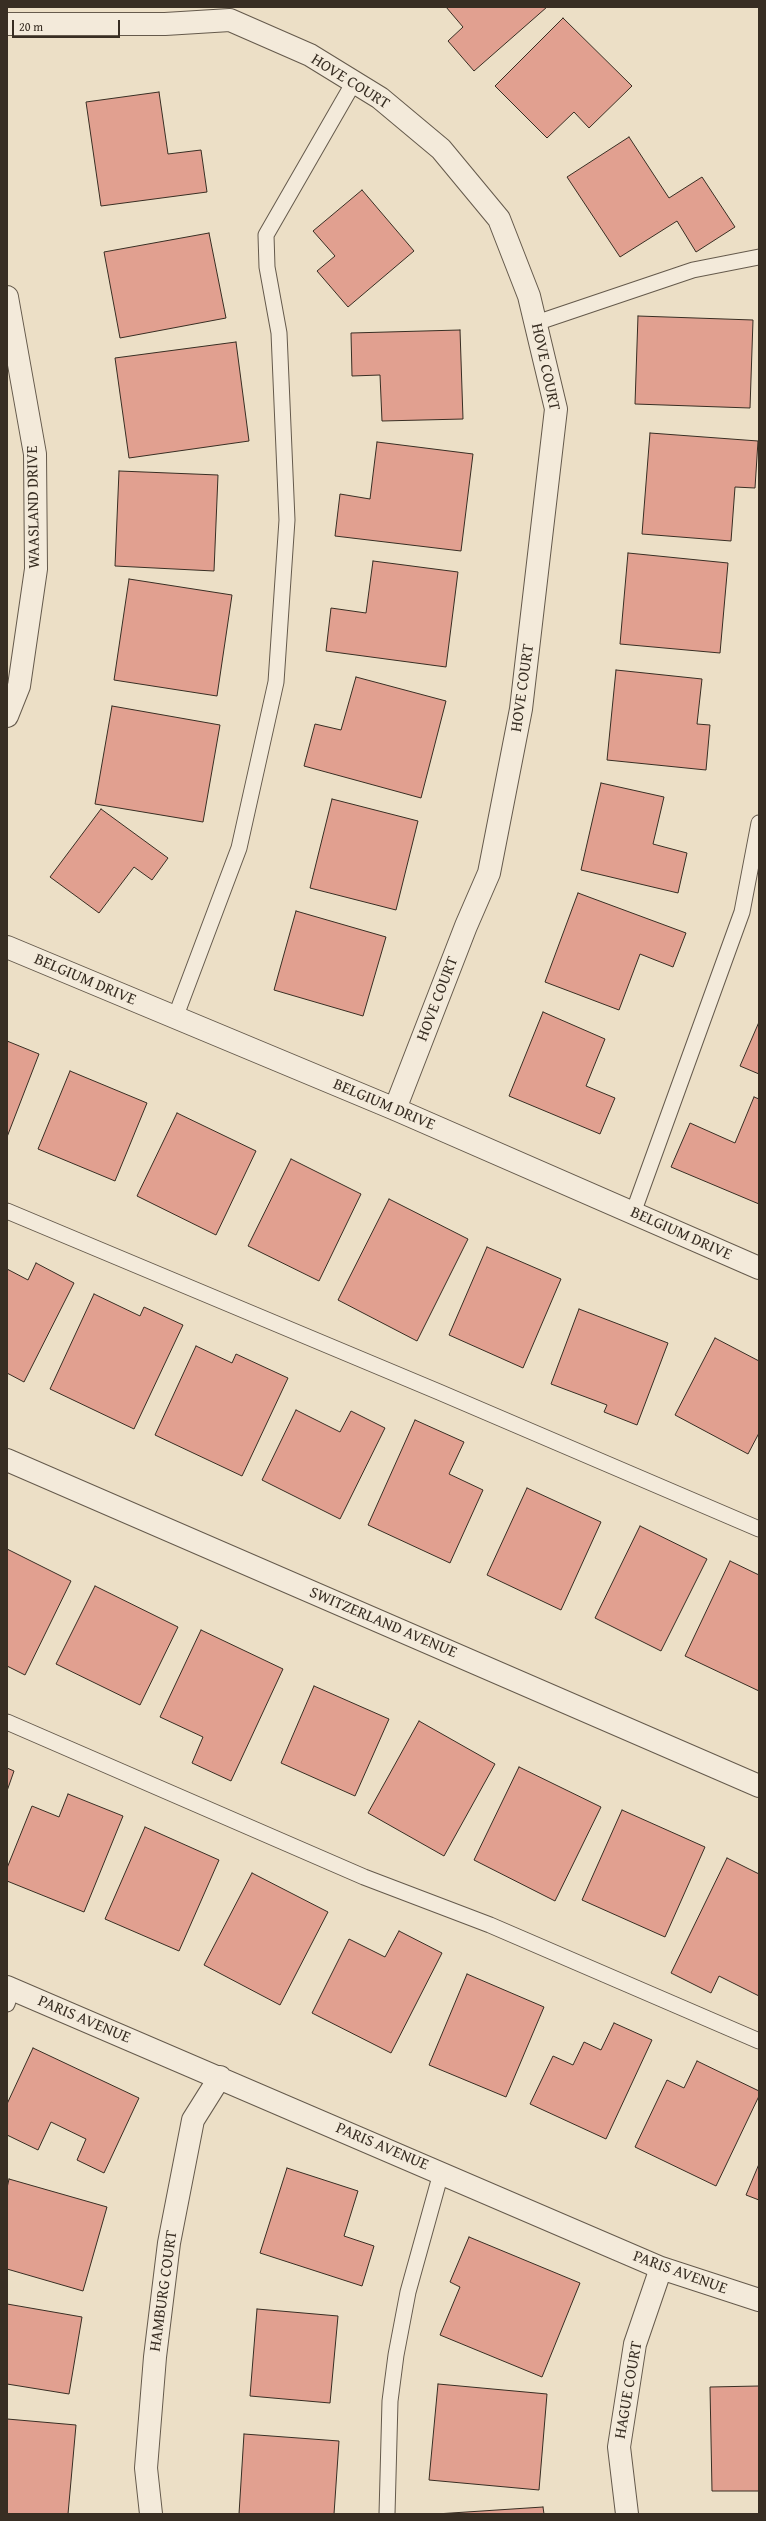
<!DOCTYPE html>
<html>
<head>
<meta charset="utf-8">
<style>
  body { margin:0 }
  #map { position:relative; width:766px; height:2521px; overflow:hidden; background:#ecdfc6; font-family:"Gentium Book Plus",serif }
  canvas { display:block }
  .frame { position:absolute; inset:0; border:8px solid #382e23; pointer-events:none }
  .scale { position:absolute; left:12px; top:20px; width:108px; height:18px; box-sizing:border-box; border:2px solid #382e23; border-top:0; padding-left:5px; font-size:12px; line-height:14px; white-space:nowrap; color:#382e23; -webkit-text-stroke:3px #f3eada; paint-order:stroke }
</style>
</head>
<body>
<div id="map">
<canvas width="766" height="2521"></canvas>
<div class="frame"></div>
<div class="scale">20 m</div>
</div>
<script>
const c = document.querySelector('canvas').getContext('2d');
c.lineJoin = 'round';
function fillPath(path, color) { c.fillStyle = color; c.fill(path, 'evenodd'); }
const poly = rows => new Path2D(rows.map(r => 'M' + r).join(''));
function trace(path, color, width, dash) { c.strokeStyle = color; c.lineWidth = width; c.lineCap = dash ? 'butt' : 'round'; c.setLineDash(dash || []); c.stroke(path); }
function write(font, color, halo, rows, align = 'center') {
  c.font = font + ' "Gentium Book Plus",serif'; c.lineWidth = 4; c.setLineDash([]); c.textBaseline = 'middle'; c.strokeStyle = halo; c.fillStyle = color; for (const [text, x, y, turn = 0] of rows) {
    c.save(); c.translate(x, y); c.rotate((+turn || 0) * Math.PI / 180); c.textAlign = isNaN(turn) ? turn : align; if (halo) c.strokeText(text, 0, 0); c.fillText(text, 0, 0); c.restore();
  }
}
const building = poly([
  [446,7,547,7,474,71,448,41,463,27,446,7],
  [563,18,632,86,589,128,574,112,547,138,495,86,563,18],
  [159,92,168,154,201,150,207,192,101,206,86,102,159,92],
  [629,137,669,198,702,177,735,227,696,252,677,221,620,257,567,177,629,137],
  [362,190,414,251,348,307,317,271,335,256,313,231,362,190],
  [209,233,226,318,120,338,104,252,209,233],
  [638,316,753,320,750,408,635,404,638,316],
  [460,330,463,419,382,421,380,375,352,376,351,333,460,330],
  [236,342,249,441,129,458,115,358,236,342],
  [650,433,758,441,755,488,735,487,731,541,642,534,650,433],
  [377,442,473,454,461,551,335,536,340,494,370,499,377,442],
  [119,471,218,475,214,571,115,566,119,471],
  [628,553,728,563,720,653,620,644,628,553],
  [373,561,458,572,446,667,326,651,331,608,366,613,373,561],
  [129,579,232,595,217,696,114,680,129,579],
  [616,670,702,679,697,724,710,725,706,770,607,760,616,670],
  [356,677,446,701,421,798,304,766,315,724,341,730,356,677],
  [112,706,220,725,203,822,95,804,112,706],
  [601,783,664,797,653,844,687,853,678,893,581,870,601,783],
  [332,799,418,821,396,910,310,888,332,799],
  [101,809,168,858,152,880,134,867,99,913,50,877,101,809],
  [578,893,686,933,673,967,640,954,619,1010,545,982,578,893],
  [296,911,386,937,363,1016,274,990,296,911],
  [543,1012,605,1039,586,1086,615,1098,600,1134,509,1096,543,1012],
  [759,1022,759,1074,740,1066,759,1022],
  [7,1041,39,1054,7,1137,7,1041],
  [70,1071,147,1103,115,1181,38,1149,70,1071],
  [754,1097,759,1099,759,1204,671,1167,690,1123,735,1143,754,1097],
  [177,1113,256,1151,216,1235,137,1196,177,1113],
  [291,1159,361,1194,319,1281,248,1246,291,1159],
  [389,1199,468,1239,417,1341,338,1300,389,1199],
  [487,1247,561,1279,523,1368,449,1335,487,1247],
  [36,1263,74,1283,24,1382,7,1373,7,1269,28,1280,36,1263],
  [94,1294,140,1316,144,1307,183,1325,134,1429,50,1389,94,1294],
  [579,1309,668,1343,637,1425,604,1412,607,1405,551,1384,579,1309],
  [715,1338,759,1361,759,1433,748,1454,675,1415,715,1338],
  [196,1346,232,1363,236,1354,288,1378,242,1476,155,1435,196,1346],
  [296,1410,340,1432,351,1411,385,1428,340,1519,262,1480,296,1410],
  [415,1420,464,1442,449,1474,483,1490,450,1563,368,1525,415,1420],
  [527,1488,601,1522,561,1610,487,1575,527,1488],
  [640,1526,707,1559,661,1651,595,1618,640,1526],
  [7,1549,71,1581,25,1675,7,1666,7,1549],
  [730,1561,759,1575,759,1691,685,1656,730,1561],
  [95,1586,178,1627,140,1705,56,1664,95,1586],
  [201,1630,283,1669,231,1781,192,1763,203,1737,160,1717,201,1630],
  [314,1686,389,1719,355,1796,281,1763,314,1686],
  [419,1721,495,1764,444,1856,368,1813,419,1721],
  [519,1767,601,1807,555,1901,474,1860,519,1767],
  [7,1768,14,1771,7,1791,7,1768],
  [68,1794,123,1816,84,1912,7,1881,7,1868,32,1806,59,1817,68,1794],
  [622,1810,705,1847,665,1937,582,1900,622,1810],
  [145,1827,219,1860,179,1951,105,1919,145,1827],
  [727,1858,759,1874,759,1996,719,1976,711,1993,671,1973,727,1858],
  [252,1873,328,1912,280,2005,204,1965,252,1873],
  [399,1931,442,1953,391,2053,312,2013,349,1939,385,1957,399,1931],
  [467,1974,544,2007,506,2097,429,2065,467,1974],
  [614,2023,652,2040,606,2139,530,2104,553,2056,573,2065,584,2042,601,2050,614,2023],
  [33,2048,139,2098,104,2173,77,2160,86,2139,51,2122,38,2150,7,2135,7,2104,33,2048],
  [697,2061,759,2091,759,2096,716,2186,635,2147,667,2080,684,2088,697,2061],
  [759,2164,759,2200,746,2195,759,2164],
  [287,2168,358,2191,344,2236,374,2246,362,2286,260,2253,287,2168],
  [9,2179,107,2207,83,2291,7,2269,7,2188,9,2179],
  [469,2237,580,2283,542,2377,440,2335,460,2287,450,2282,469,2237],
  [7,2304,82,2317,69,2394,7,2384,7,2304],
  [257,2309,338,2316,330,2403,250,2396,257,2309],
  [438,2384,547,2394,539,2490,429,2480,438,2384],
  [759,2386,759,2491,712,2491,710,2387,759,2386],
  [7,2419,76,2425,68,2514,7,2514,7,2419],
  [244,2434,339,2441,334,2514,239,2514,244,2434],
  [543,2507,544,2514,436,2514,543,2507]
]);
fillPath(building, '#e1a090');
trace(building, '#382e23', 1);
const service = poly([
  [536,323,693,270,759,257],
  [175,1018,239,848,276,682,287,520,279,333,267,267,266,235,354,82],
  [7,1211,439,1392,759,1529],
  [633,1213,742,912,759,823],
  [7,1722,364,1877,490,1925,759,2041],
  [7,2004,12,1989],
  [387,2514,390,2401,396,2355,408,2292,441,2173]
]);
const minor = poly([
  [7,24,165,24,230,20,310,55,380,98,441,149,499,219,529,296,556,409,521,709,489,873,466,926,395,1109],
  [7,297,35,454,36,569,19,686,7,716],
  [7,947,395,1109,759,1268],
  [7,1460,759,1786],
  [7,1987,661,2268,759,2300],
  [151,2514,146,2468,155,2357,169,2243,193,2120,220,2077],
  [627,2514,619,2447,635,2344,661,2268]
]);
trace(service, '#655a4c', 17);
trace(minor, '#655a4c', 24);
trace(service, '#f3eada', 15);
trace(minor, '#f3eada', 22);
write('16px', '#382e23', '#f3eada', [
  ["HOVE COURT",350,82,32],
  ["HOVE COURT",545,367,78],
  ["WAASLAND DRIVE",34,507,-91],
  ["HOVE COURT",523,688,-82],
  ["BELGIUM DRIVE",85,980,23],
  ["HOVE COURT",438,999,-69],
  ["BELGIUM DRIVE",384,1105,23],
  ["BELGIUM DRIVE",681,1234,24],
  ["SWITZERLAND AVENUE",383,1623,23],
  ["PARIS AVENUE",84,2020,23],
  ["PARIS AVENUE",382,2147,23],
  ["PARIS AVENUE",680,2273,20],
  ["HAMBURG COURT",164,2291,-82],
  ["HAGUE COURT",629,2390,-80]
]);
</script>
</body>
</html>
